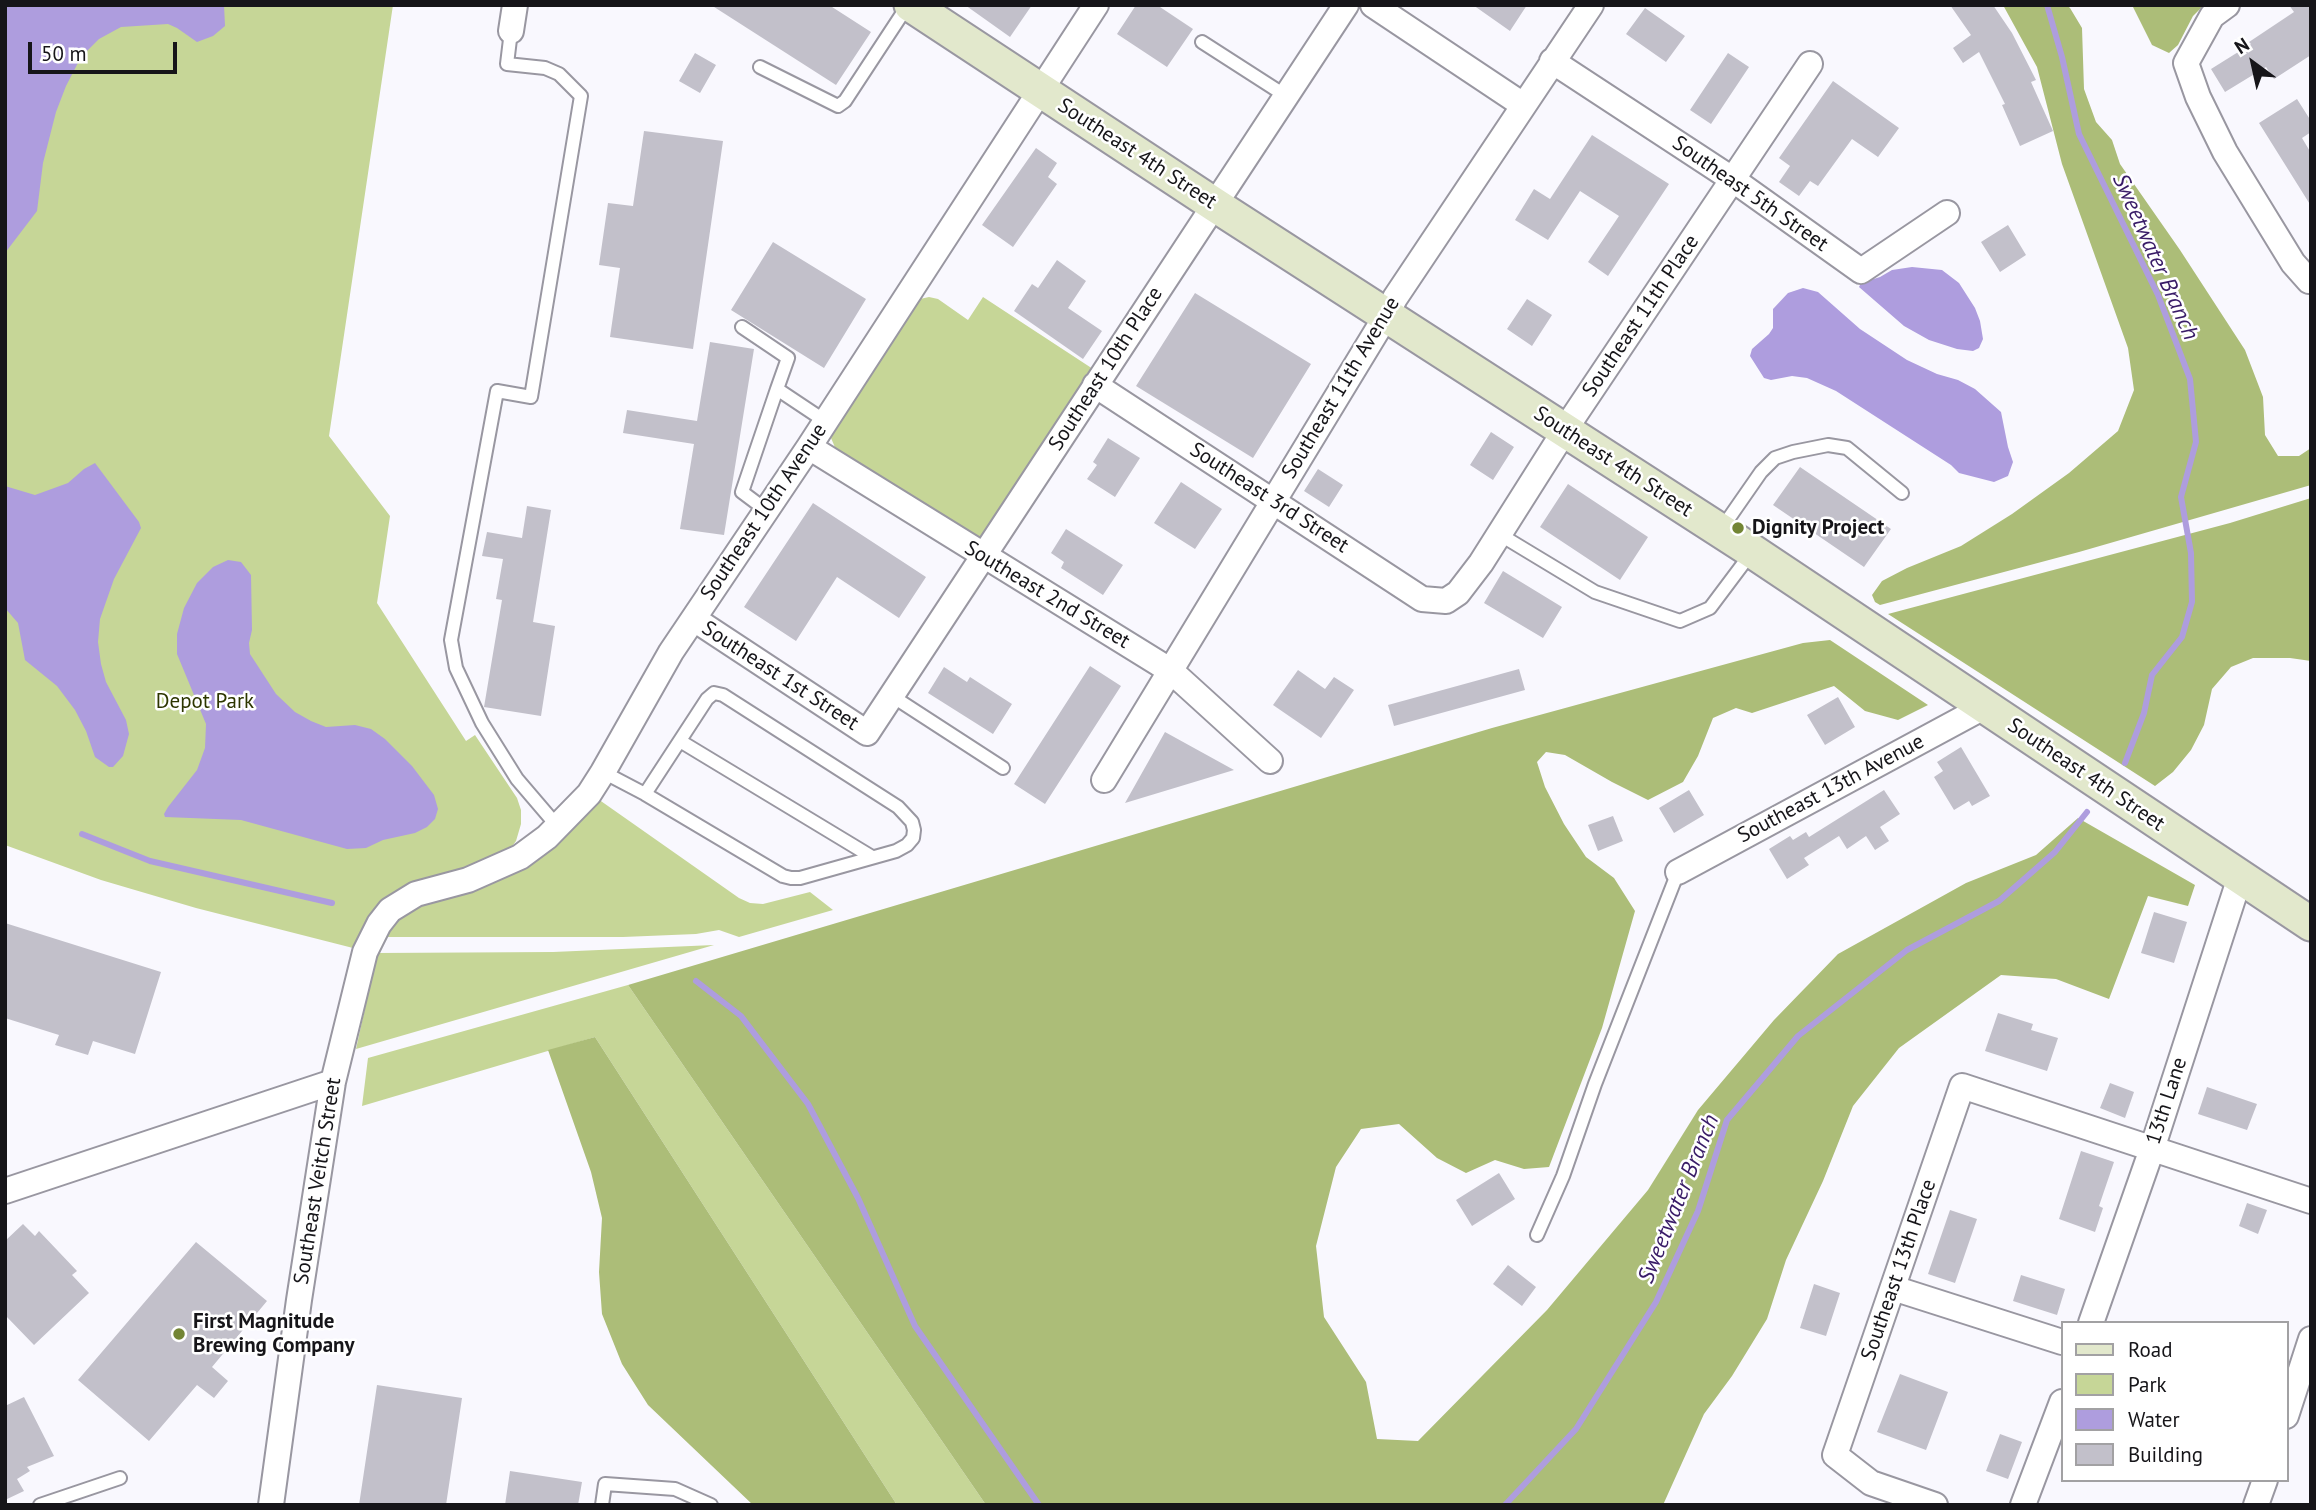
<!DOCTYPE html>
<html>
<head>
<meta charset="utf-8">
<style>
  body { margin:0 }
  #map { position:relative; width:2316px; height:1510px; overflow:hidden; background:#f9f8fe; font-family:"PT Sans",sans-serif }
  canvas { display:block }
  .frame { position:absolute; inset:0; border:7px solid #161519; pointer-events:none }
  .legend { position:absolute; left:2061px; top:1321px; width:228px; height:161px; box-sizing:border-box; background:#fff; border:2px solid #a2a1a3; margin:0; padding:9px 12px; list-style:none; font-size:21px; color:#161519 }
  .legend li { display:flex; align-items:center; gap:14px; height:35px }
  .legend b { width:35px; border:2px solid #a2a1a3 }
  .north { position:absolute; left:2218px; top:28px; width:70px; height:70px; -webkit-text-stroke:5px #fff; paint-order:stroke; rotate:327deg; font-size:19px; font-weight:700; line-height:28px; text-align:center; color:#161519 }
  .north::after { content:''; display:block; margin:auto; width:24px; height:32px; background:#161519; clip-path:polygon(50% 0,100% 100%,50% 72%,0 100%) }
  .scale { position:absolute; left:28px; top:42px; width:149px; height:32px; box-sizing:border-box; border:4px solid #161519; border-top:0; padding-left:9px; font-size:21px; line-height:24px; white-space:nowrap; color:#161519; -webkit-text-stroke:5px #fff; paint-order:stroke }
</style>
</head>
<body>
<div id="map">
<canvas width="2316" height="1510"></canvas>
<div class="frame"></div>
<ul class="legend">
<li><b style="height:9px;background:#e2e8cc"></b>Road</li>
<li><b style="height:19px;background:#c6d697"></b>Park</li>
<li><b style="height:19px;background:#ae9dde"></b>Water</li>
<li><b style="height:19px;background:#c2c0ca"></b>Building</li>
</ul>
<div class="north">N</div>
<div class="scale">50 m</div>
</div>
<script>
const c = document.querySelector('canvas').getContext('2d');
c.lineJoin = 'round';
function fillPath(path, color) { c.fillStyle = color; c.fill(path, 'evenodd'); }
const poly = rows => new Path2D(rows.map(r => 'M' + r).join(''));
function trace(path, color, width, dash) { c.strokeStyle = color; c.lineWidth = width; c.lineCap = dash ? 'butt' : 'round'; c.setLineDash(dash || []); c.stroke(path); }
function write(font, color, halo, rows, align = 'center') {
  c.font = font + ' "PT Sans",sans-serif'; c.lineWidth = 5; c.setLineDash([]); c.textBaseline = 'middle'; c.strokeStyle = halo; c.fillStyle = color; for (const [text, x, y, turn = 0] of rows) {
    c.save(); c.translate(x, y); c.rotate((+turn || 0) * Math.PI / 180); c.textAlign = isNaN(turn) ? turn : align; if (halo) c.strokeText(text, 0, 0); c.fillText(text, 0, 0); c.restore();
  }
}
fillPath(poly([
  [5,5,393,5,329,436,390,516,377,603,466,741,475,735,517,798,521,810,521,824,516,841,507,853,371,923,353,948,196,908,101,880,5,845],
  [929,297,938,299,968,320,983,297,1093,369,981,538,972,538,837,452,831,438,834,429,920,299],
  [598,799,739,898,750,903,763,904,810,892,833,910,739,937,719,930,696,934,623,937,386,937,400,919,413,910,542,854,564,838],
  [714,945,356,1049,377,953,553,952],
  [628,985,986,1505,897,1505,595,1037,362,1106,368,1058]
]), '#c6d697');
fillPath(poly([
  [2003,5,2067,5,2070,8,2082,28,2084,89,2096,122,2112,140,2120,164,2180,250,2245,350,2263,397,2265,435,2278,456,2299,456,2311,448,2311,485,2079,552,1880,605,1875,602,1872,595,1882,581,1907,568,1961,546,2012,514,2069,473,2118,431,2134,390,2128,348,2062,164,2037,67],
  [2132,5,2204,5,2193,16,2178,45,2169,53,2152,45],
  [2311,498,2311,661,2290,658,2253,658,2231,667,2212,689,2204,725,2191,750,2173,772,2155,786,1888,614,2230,523],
  [1830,640,1928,705,1898,720,1865,711,1834,686,1752,713,1736,708,1713,718,1698,756,1683,782,1648,800,1612,782,1565,755,1546,752,1537,762,1545,787,1564,824,1586,857,1614,878,1635,911,1602,1028,1549,1167,1524,1169,1495,1160,1466,1173,1437,1158,1399,1124,1361,1129,1336,1167,1316,1246,1324,1317,1366,1382,1377,1439,1418,1441,1547,1310,1648,1190,1698,1110,1774,1020,1838,954,1966,883,2036,855,2078,818,2195,885,2188,906,2148,896,2109,999,2056,979,2001,975,1899,1048,1853,1106,1823,1181,1786,1260,1767,1319,1732,1376,1704,1414,1663,1505,986,1505,628,985,1492,728,1803,643],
  [595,1037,897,1505,753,1505,648,1405,622,1364,602,1314,599,1272,602,1218,591,1172,548,1050]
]), '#acbd78');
fillPath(poly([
  [5,5,224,5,225,26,213,36,197,42,177,28,168,24,121,27,99,39,81,57,66,86,56,112,43,163,37,211,5,253],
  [1912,267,1942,270,1959,283,1975,308,1980,321,1983,339,1979,348,1973,351,1957,349,1929,340,1904,326,1859,287,1861,283,1880,277,1892,270],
  [1803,288,1818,292,1860,329,1907,360,1937,374,1958,380,1975,389,2001,412,2008,447,2013,462,2008,476,1994,482,1959,473,1951,465,1836,391,1807,378,1792,376,1771,380,1764,378,1750,356,1752,349,1769,334,1773,328,1773,309,1788,293],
  [95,463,139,522,141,528,114,579,100,619,98,642,101,664,106,682,126,720,129,734,123,756,113,767,109,767,95,757,86,731,75,710,57,686,25,660,18,623,5,608,5,486,35,495,68,483,84,469],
  [228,560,241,562,251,575,252,630,249,643,250,654,276,694,295,712,311,721,326,727,355,725,371,729,385,739,412,766,434,795,438,809,435,819,427,827,415,833,383,840,366,848,347,849,241,820,165,817,164,814,168,807,197,770,205,748,206,724,177,654,177,634,184,608,197,583,213,567]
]), '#ae9dde');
trace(poly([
  [2047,5,2062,57,2079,134,2158,295,2190,379,2196,442,2181,497,2191,553,2192,602,2182,637,2152,675,2144,713,2125,763],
  [82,834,150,861,332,903],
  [696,981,741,1016,808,1104,858,1198,915,1326,1039,1505],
  [1505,1505,1576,1429,1656,1302,1698,1211,1727,1120,1798,1036,1907,950,1999,901,2055,852,2087,812]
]), '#ae9dde', 6);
fillPath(poly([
  [711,5,829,5,871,32,836,85],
  [965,5,1032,5,1010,37],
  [1136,5,1157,5,1193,29,1167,67,1117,34],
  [1473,5,1527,5,1510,31],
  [1950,5,1993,5,2012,33,2036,80,2031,82,2053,131,2020,146,2002,105,2005,104,1979,52,1963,63,1953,48,1971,35],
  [2289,5,2311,5,2311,55,2274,79,2266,67,2225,92,2211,69,2251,44,2249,42,2294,12],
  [1645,8,1685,36,1666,62,1626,34],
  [695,53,716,65,700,93,679,81],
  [1728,53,1749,67,1711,124,1690,110],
  [1833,81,1899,128,1878,157,1852,139,1818,186,1810,181,1799,196,1779,182,1790,166,1779,158],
  [2297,99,2311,121,2311,132,2302,138,2311,153,2311,206,2259,123],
  [644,131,723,141,693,349,610,337,620,268,599,265,608,203,633,206],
  [1592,135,1669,184,1608,276,1588,262,1619,216,1580,191,1548,240,1515,220,1534,189,1550,199],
  [1036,148,1057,163,1048,177,1057,184,1013,247,982,225],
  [2008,225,2026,255,2000,272,1981,242],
  [773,242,866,299,824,368,731,310],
  [1057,260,1086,281,1068,308,1102,331,1083,359,1014,311,1032,284,1038,288],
  [1195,293,1311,364,1253,458,1136,386],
  [1527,299,1552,315,1532,346,1507,329],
  [710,342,754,349,724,535,680,529,694,444,623,433,627,410,697,421],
  [1491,432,1514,447,1493,480,1470,465],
  [1108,438,1140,458,1115,497,1087,479,1097,465,1093,462],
  [1800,467,1891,529,1864,567,1773,505],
  [1318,469,1343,485,1329,507,1304,491],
  [1181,482,1222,509,1195,549,1154,523],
  [1568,484,1648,537,1620,580,1540,527],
  [813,503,926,577,899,618,837,577,796,641,744,607],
  [527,506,551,510,533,622,555,626,541,716,484,707,502,600,496,599,503,559,482,556,487,532,522,538],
  [1066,529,1123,565,1103,595,1061,568,1064,562,1051,553],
  [1503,571,1562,607,1543,638,1484,603],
  [1090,666,1121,686,1045,804,1014,784],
  [944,667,967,682,970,677,1012,704,993,734,928,693],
  [1519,669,1525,690,1394,726,1388,705],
  [1298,670,1325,689,1334,677,1354,690,1321,738,1273,705],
  [1838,697,1855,727,1825,745,1807,715],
  [1165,732,1234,770,1125,803],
  [1961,747,1990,796,1972,806,1969,801,1954,810,1934,777,1943,771,1937,762],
  [1689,790,1704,815,1674,833,1659,808],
  [1884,790,1900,814,1880,827,1889,841,1875,850,1866,836,1847,849,1839,836,1804,858,1809,865,1787,879,1769,849,1790,836,1793,840,1806,832,1809,837],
  [1613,816,1623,841,1598,851,1588,825],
  [2154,912,2187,922,2174,963,2141,953],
  [5,923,161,972,135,1054,93,1041,88,1055,55,1045,59,1035,5,1018],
  [1998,1013,2033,1024,2031,1030,2058,1038,2047,1071,1985,1051],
  [2110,1083,2134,1092,2125,1118,2100,1108],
  [2207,1087,2257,1104,2247,1130,2198,1114],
  [2081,1151,2114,1162,2099,1206,2103,1208,2095,1232,2059,1219],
  [1499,1173,1515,1199,1472,1226,1456,1200],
  [2247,1203,2267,1210,2258,1234,2239,1226],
  [1950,1210,1977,1219,1955,1283,1928,1274],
  [23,1224,35,1236,39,1231,77,1271,72,1275,89,1293,34,1345,5,1315,5,1241],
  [196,1242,267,1301,212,1367,228,1381,214,1398,197,1385,149,1441,78,1380],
  [1508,1265,1536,1287,1522,1306,1493,1284],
  [2021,1275,2065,1289,2057,1315,2013,1301],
  [1814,1284,1840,1293,1826,1336,1800,1328],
  [1900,1374,1948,1392,1926,1450,1877,1432],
  [377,1385,462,1398,446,1505,359,1505],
  [24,1397,54,1456,27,1467,30,1471,17,1479,24,1491,5,1500,5,1406],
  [2000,1434,2022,1442,2008,1479,1986,1471],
  [510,1471,582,1482,578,1505,505,1505]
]), '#c2c0ca');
const lane = poly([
  [511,31,507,64,545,68,559,74,581,96,531,397,497,391,451,640,456,668,482,723,517,779,558,827],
  [1202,42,1286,96],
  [760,67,838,106,845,101,908,5],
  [742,327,788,358,777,389],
  [766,510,742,492,777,389,825,421],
  [1720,531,1761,472,1775,458,1793,452,1828,445,1847,448,1902,493],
  [1499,534,1595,592,1680,621,1710,608,1752,552],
  [892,696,1003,768],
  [680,741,872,857],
  [603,772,645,794,783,876,791,878,800,878,896,851,907,845,913,838,914,830,912,822,898,807,723,695,714,693,707,699,645,794],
  [1537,1235,1563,1176,1595,1084,1678,872],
  [40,1505,120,1478],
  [602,1505,605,1484,675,1489,711,1505]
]);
const street = poly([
  [1373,5,1523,105],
  [2227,5,2212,16,2186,63,2198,97,2225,152,2293,263,2309,281],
  [511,31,515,5],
  [1552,61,1732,179,1861,271,1947,213],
  [1095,385,1422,599,1446,601,1458,593,1481,563,1574,416,1810,64],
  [809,447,1171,671,1270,761],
  [694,619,867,733,1346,5],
  [1104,780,1386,316,1395,298,1591,5],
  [1678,872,1984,707],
  [5,1191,333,1082],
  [1893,1288,2062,1342],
  [2091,1323,2152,1149,2240,877],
  [2286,1416,2311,1339],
  [271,1505,299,1300,333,1082,365,952,379,924,390,910,416,894,468,880,520,857,547,837,589,794,603,772,671,652,809,447,1096,5],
  [1935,1505,1871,1483,1835,1455,1962,1086,2311,1201],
  [2023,1505,2062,1402],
  [2256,1505,2265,1480]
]);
const secondary = poly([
  [911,5,1215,205,1752,551,2311,924]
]);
trace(lane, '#9997a1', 16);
trace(street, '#9997a1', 28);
trace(secondary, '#9997a1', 37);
trace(lane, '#fff', 12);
trace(street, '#fff', 24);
trace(secondary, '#e2e8cc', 33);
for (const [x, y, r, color] of [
  [1738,528,7,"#738534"],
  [179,1334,7,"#738534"]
]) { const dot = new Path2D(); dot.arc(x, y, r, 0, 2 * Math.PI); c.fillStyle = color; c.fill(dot); trace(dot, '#fff', 2.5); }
write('21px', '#161519', '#fff', [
  ["Southeast 4th Street",1137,154,33],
  ["Southeast 5th Street",1750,194,35],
  ["Southeast 11th Place",1641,316,-56],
  ["Southeast 10th Place",1106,369,-57],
  ["Southeast 11th Avenue",1341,388,-59],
  ["Southeast 4th Street",1613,462,33],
  ["Southeast 3rd Street",1269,498,33],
  ["Southeast 10th Avenue",764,512,-56],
  ["Southeast 2nd Street",1047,595,31],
  ["Southeast 1st Street",780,676,33],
  ["Southeast 4th Street",2086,775,34],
  ["Southeast 13th Avenue",1831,789,-28],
  ["13th Lane",2167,1101,-72],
  ["Southeast Veitch Street",318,1181,-81],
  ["Southeast 13th Place",1899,1270,-71]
]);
write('bold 21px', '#161519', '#fff', [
  ["Dignity Project",1752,528],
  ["First Magnitude",193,1322],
  ["Brewing Company",193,1346]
], 'left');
write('21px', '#2d3600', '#fff', [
  ["Depot Park",205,702]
]);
write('italic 23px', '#391c67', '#fff', [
  ["Sweetwater Branch",2155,257,66],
  ["Sweetwater Branch",1679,1199,-68]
]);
</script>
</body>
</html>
